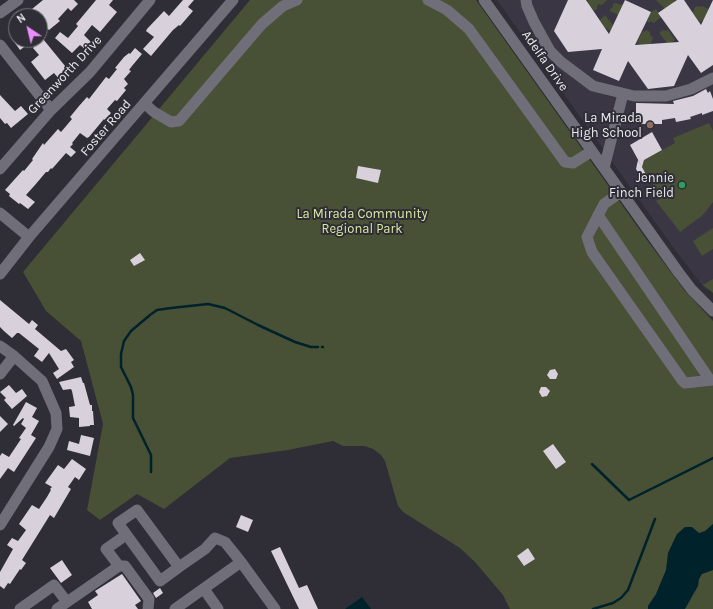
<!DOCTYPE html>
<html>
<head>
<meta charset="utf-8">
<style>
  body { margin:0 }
  #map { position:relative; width:713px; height:609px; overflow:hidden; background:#2f2d36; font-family:Karla,sans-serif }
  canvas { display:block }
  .north { position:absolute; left:8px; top:8px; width:40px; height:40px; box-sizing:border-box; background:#2f2d36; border:1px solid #7a7980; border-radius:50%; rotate:325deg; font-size:11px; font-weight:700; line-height:16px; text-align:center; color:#ebeaf0 }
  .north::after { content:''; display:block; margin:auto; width:14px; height:18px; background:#ea8dfd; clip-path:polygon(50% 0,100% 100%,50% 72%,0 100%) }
</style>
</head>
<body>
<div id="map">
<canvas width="713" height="609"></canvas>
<div class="north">N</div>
</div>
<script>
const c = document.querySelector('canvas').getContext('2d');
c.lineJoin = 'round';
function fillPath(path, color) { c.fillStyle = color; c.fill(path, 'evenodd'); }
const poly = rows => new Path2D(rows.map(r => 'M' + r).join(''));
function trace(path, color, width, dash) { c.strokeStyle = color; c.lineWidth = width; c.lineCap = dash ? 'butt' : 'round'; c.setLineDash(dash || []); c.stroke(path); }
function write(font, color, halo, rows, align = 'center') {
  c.font = font + ' Karla,sans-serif'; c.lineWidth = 4; c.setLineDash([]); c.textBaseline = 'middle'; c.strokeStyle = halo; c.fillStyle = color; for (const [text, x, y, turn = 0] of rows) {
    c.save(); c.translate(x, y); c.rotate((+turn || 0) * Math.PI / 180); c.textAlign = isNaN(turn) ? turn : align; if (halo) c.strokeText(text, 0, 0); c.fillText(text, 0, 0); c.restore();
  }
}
fillPath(poly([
  [497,0,713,0,713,285,706,290,675,250]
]), '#3a3644');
fillPath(poly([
  [250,0,476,0,647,240,685,291,713,321,713,609,510,609,503,595,475,562,460,548,403,512,398,506,385,461,381,455,373,449,365,446,343,446,333,441,288,450,230,458,164,509,137,494,100,520,87,510,103,424,81,341,46,311,23,272],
  [588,0,607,0,602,5,599,4,597,6,597,9,594,11,590,6,588,6],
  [656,0,674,0,675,2,665,9],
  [616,3,623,5,618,15,610,11,610,9,613,7,613,4],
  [697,6,700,7,702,6,709,9,706,18,700,22,692,12,694,11,694,8],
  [656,9,661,17,654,23,651,21,649,23,647,21,651,12],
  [605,15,613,25,611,31,604,27,600,20],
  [647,30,650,32,650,35,653,37,651,44,644,46,637,43,642,32],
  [663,30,666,31,668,30,675,40,670,43,667,43,660,34,660,32],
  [709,123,713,131,713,202,703,215,680,232,656,201,661,198,642,167,644,160,675,143,673,138],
  [713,228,713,249,702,256,693,241],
  [713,279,713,293,703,285]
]), '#485035');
fillPath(poly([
  [713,524,713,570,702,574,699,579,698,586,685,609,648,609,648,606,656,594,666,570,668,553,677,534,685,527,692,527,699,533,705,531],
  [362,597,371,609,345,609]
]), '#00222a');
trace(poly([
  [322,347,323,347],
  [592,464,629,500,713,458],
  [151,472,151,455,133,418,133,395,131,387,121,367,121,354,124,341,131,331,150,315,157,310,171,308,208,304,225,308,258,325,295,342,311,347,318,347],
  [593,609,613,603,621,598,628,590,655,519]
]), '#00222a', 2.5);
fillPath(poly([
  [43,0,74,0,78,4,71,11,68,8,58,19,60,21,49,30,40,22,40,16,38,16,32,9],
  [96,0,113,0,109,5,117,12,100,32,92,25,84,35,91,42,85,49,80,45,72,53,55,38,60,32,68,38,78,26,76,24],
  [183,0,194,0,188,7,193,11,180,26,179,25,173,30,151,56,143,49,154,37,146,31,147,29,164,11,169,16],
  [568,0,586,0,609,34,625,0,651,12,635,45,679,42,658,13,677,0,684,0,701,25,713,0,713,65,701,73,688,55,674,86,648,89,628,61,619,81,593,70,602,49,568,52,554,31],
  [43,39,70,72,60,80,54,73,45,80,31,62,39,55,33,48],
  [13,40,34,40,20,50],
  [135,48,142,54,132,66,129,70,131,71,124,79,128,84,124,88,126,90,117,101,115,100,107,109,111,113,105,120,104,119,89,137,87,138,80,133,72,143,73,144,70,147,76,152,71,157,66,153,52,169,51,168,48,172,46,172,35,185,26,195,35,202,28,209,20,203,19,204,9,196,10,194,5,190,23,170,24,171,33,160,32,159,43,143,44,145,58,129,61,132,72,119,70,117,79,106,87,97,89,99,106,77,109,79,117,69,115,68,124,57,129,53,130,54],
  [706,89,708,93,710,91,713,99,713,111,702,115,702,113,690,117,691,119,676,122,675,118,662,120,662,124,636,124,636,103,674,104,673,101,693,96],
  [0,95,15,111,21,106,28,114,11,128,7,123,5,124,0,118],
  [652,132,662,150,644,160,642,167,630,145],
  [638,160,647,176,642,179,636,169],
  [358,166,381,170,378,183,356,178],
  [140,253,145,260,134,266,130,260],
  [0,300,29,324,32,320,38,325,35,329,61,351,66,349,74,360,71,362,74,367,57,379,53,373,59,369,49,353,42,362,34,356,39,349,19,333,17,333,12,338,5,332,0,327],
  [555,369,558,374,556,379,550,379,547,375,550,370],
  [81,377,83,383,84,383,90,405,92,405,92,411,93,411,94,425,90,425,90,426,79,427,79,418,70,417,69,407,75,406,72,391,71,389,63,390,59,382],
  [9,385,16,393,22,389,27,396,12,409,4,400,6,398,0,392],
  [541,387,546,387,550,391,547,396,542,397,539,392],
  [26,402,37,408,32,417,39,421,31,435,36,438,14,472,8,468,0,479,0,456,2,453,9,457,21,439,19,438,26,428,21,424,24,419,23,418,14,426,13,425],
  [0,416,8,424,0,432],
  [81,435,94,438,90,456,67,450,69,441,79,444],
  [553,444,566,462,556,469,543,451],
  [72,459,86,469,79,480,75,477,68,487,71,489,54,518,50,515,22,560,26,563,21,570,20,569,10,584,8,583,4,589,0,586,0,572,13,549,7,545,12,538,18,541,26,530,19,524,32,505,39,509,47,497,51,490,50,489,52,487,45,483,58,465,64,469],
  [241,515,253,520,248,532,236,527],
  [280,547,299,588,307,585,318,609,299,609,271,551],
  [528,548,535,559,524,566,517,556],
  [62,560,72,575,61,583,50,568],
  [122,574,141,601,135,605,138,609,92,609,88,602,98,595,95,591],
  [160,588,163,593,156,598,153,593]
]), '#d8d1dc');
trace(poly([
  [428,0,447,10,469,29,565,162,573,163,592,151],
  [484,0,679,273,692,290,713,311],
  [526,0,527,6,534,22,550,51,561,62,593,86,634,96,666,96,691,89,713,78],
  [0,13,18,0],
  [0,45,51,110],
  [145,104,154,112,171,122,179,121,262,24,283,6,297,0],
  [604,168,623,94],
  [0,169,51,110,90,72,150,0],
  [621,192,604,204,587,237,592,252,682,380,685,383,713,380],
  [0,213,29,237],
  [598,215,710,380],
  [0,274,29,237,233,0],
  [0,346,14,356,42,381,56,413,57,429,49,447,0,525],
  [0,374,14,356],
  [119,566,125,566,149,599,148,609],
  [179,567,137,510,118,523,160,581,179,567,205,549,215,538,225,542,241,562],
  [204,589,218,609],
  [67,602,119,566,106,549,126,535],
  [20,609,54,585,67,602,57,609],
  [175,609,241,562,275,609]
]), '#706e78', 11);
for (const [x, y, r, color] of [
  [650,125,4,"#8d6e63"],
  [682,185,4,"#2e9e5b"]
]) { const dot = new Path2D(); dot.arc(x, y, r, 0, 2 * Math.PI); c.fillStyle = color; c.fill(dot); trace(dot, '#2f2d36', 1.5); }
write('13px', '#ebeaf0', '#2f2d36', [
  ["Adelfa Drive",545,61,55],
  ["Greenworth Drive",65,75,-47],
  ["Foster Road",106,128,-49]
]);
write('13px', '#ebeaf0', '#2f2d36', [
  ["La Mirada",642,118],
  ["High School",642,133],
  ["Jennie",674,178],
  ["Finch Field",674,193]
], 'right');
write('13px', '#d7ec9f', '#2f2d36', [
  ["La Mirada Community",362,214],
  ["Regional Park",362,229]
]);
</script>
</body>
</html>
